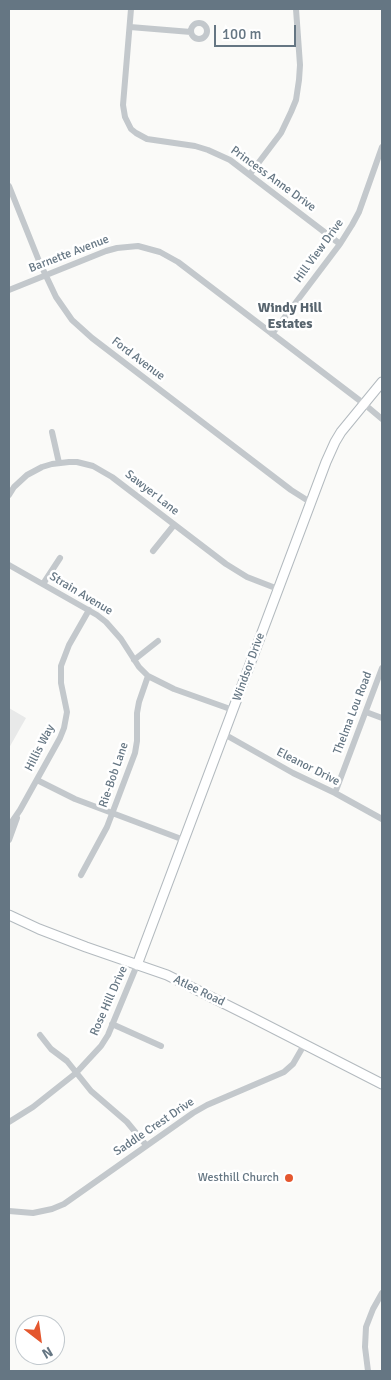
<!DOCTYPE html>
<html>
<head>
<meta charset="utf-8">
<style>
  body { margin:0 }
  #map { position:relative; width:391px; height:1380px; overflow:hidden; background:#fafaf8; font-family:Signika,sans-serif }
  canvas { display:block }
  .frame { position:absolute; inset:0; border:10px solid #657683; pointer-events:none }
  .north { position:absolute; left:15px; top:1315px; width:50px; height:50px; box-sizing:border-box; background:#fff; border:1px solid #c1c8cd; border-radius:50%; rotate:150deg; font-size:14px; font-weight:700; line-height:20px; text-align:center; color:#657683 }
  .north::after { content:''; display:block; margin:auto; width:18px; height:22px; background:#e4572e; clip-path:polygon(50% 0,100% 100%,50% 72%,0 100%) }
  .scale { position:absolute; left:214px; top:25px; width:82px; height:22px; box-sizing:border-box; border:2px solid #657683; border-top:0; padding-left:6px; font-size:15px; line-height:18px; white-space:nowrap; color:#657683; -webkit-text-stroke:4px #fff; paint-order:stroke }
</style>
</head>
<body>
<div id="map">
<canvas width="391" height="1380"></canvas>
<div class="frame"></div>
<div class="north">N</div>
<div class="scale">100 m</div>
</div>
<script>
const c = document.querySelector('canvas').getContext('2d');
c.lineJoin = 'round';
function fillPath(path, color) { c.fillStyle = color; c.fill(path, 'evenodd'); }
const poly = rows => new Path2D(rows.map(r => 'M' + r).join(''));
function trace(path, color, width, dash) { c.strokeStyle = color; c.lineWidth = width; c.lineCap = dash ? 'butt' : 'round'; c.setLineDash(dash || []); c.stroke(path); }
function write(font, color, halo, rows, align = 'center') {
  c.font = font + ' Signika,sans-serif'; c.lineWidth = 5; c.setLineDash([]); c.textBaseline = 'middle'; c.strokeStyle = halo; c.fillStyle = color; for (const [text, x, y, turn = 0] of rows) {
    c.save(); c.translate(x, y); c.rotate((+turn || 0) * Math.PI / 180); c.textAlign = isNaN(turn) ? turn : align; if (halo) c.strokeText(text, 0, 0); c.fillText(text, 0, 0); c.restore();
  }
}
fillPath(poly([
  [9,708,26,718,9,748]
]), '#e8e9e9');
const secondary = poly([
  [9,915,39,929,86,947,167,975,251,1017,382,1084],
  [137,965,326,462,335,442,341,432,382,382]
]);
trace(secondary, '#b3babf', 11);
trace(poly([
  [131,9,123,105,125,117,131,129,136,133,147,139,195,146,208,150,230,160,340,244],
  '191 31a8 8 0 1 1 16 0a8 8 0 1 1-16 0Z',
  [130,27,191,32],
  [250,174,281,133,291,112,296,100,299,80,300,65,296,9],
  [9,186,39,261,56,297,72,320,92,338,291,490,310,502],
  [9,290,106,251,117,248,138,246,160,252,178,262,363,403,382,419],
  [272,334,340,244,352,225,359,212,382,147],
  [52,432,59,463],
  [9,495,14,487,27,475,42,467,52,464,69,462,77,462,93,466,112,477,226,564,247,577,278,589],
  [153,551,174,525],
  [9,565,97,615,106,622,121,639,139,667,148,676,174,689,233,710],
  [43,584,60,558],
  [134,660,158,641],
  [366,712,382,718],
  [224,734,293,773,335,793,382,819],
  [37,780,75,799,184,840],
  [335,793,382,668],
  [9,826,20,810,60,738,64,728,67,712,61,683,61,666,69,645,89,610],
  [9,840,17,818],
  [81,875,107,827,135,753,137,741,137,713,139,702,148,676],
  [112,1024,161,1046],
  [40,1035,51,1049,67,1061,91,1091,127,1122,146,1145],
  [9,1122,33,1107,76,1073,101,1046,108,1035,137,965],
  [9,1211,33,1213,52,1209,64,1204,193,1113,207,1105,284,1072,293,1064,304,1045],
  [368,1371,365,1347,366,1327,373,1309,382,1293]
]), '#c3c8cc', 6);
trace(secondary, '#fff', 9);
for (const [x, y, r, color] of [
  [289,1178,5,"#e4572e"]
]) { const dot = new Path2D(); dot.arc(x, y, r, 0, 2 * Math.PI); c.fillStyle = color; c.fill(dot); trace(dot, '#fff', 2); }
write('12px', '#657683', '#fff', [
  ["Princess Anne Drive",273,179,36],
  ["Hill View Drive",319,251,-54],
  ["Barnette Avenue",69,254,-21],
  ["Ford Avenue",138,359,37],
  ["Sawyer Lane",152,493,38],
  ["Strain Avenue",81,594,31],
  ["Windsor Drive",249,667,-70],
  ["Thelma Lou Road",353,713,-69],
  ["Hillis Way",40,748,-63],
  ["Eleanor Drive",308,767,27],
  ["Rie-Bob Lane",114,775,-71],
  ["Atlee Road",199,991,26],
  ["Rose Hill Drive",109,1001,-66],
  ["Saddle Crest Drive",154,1127,-34]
]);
write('12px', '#657683', '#fff', [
  ["Westhill Church",279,1178]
], 'right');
write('bold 14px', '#57646e', '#fff', [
  ["Windy Hill",290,308],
  ["Estates",290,324]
]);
</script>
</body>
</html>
